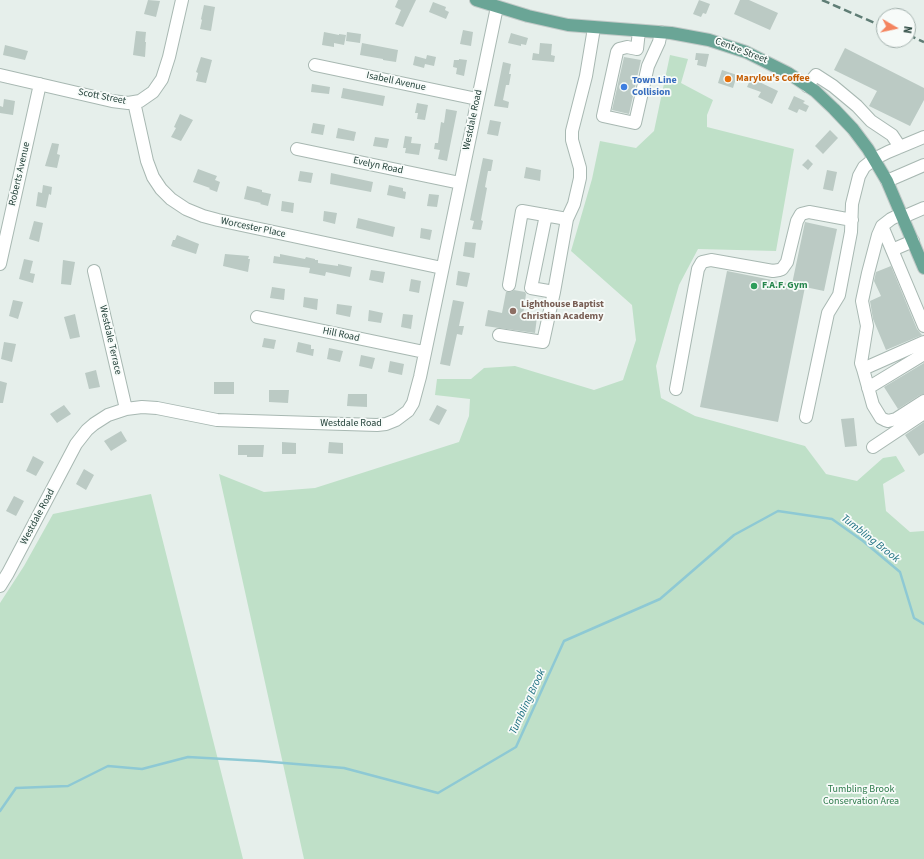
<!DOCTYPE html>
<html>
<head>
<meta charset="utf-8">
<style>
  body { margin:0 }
  #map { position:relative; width:924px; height:859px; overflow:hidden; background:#e6efeb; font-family:"Source Sans 3",sans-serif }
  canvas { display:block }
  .north { position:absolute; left:876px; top:8px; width:40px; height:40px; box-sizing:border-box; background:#f7fbf9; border:1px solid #a3b1ad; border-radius:50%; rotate:99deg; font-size:11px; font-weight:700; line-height:16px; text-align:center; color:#24423a }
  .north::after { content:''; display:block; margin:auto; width:14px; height:18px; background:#f4845f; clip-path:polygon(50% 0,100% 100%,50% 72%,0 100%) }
</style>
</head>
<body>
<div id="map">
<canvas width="924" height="859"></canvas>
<div class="north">N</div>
</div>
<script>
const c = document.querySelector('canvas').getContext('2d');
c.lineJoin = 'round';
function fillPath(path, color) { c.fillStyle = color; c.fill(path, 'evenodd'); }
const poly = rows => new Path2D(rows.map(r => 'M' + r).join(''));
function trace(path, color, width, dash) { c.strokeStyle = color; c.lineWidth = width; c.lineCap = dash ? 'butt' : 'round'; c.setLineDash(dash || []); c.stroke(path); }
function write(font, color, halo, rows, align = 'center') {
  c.font = font + ' "Source Sans 3",sans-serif'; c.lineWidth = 3.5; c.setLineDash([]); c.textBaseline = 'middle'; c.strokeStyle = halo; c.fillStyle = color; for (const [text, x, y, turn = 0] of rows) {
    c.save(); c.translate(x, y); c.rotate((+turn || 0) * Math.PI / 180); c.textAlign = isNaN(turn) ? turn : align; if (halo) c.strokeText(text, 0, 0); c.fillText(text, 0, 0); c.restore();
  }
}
fillPath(poly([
  [670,55,688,59,681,83,713,100,707,115,707,127,794,149,776,251,698,249,679,285,656,366,661,398,695,416,805,446,826,474,857,481,883,458,896,456,905,471,883,484,886,511,910,532,924,531,924,859,304,859,219,474,264,492,315,488,459,442,469,416,470,399,435,395,437,379,471,379,484,368,515,366,594,390,623,380,636,340,632,305,571,251,592,179,600,141,636,148,654,131],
  [151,494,243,859,0,859,0,603,24,566,53,514]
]), '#bfe0c8');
trace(poly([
  [0,811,16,788,68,786,108,766,142,769,188,757,260,761,344,768,438,793,516,747,564,641,660,599,734,535,778,511,832,519,863,541,900,572,914,618,924,624]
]), '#8ec9d4', 2.5);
fillPath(poly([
  [148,0,160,1,156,17,144,14],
  [398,0,416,0,403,27,395,24,401,10,395,7],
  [699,0,710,4,706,14,703,13,701,17,693,14],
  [740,0,749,0,778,13,770,30,734,14],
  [433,2,446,7,445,10,449,12,446,19,429,12],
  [204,5,215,7,211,31,200,29,202,20,201,19],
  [463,30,473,32,471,46,460,44],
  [136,31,146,32,145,42,146,42,145,57,133,55],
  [324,32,339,35,339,34,346,35,344,45,334,43,334,47,322,45],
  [347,32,361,34,360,43,346,41],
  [511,33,528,38,526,45,521,44,521,46,508,43],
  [362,43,398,50,396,62,383,60,383,59,360,55],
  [540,43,552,44,551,55,555,56,554,62,532,60,533,53,539,54],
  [5,45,28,51,25,60,3,55],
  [845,48,924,88,924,100,910,126,869,106,877,91,834,70],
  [696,53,709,54,706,67,697,65,698,60,695,60],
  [427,55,436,57,434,66,425,64,424,68,413,65,415,56,426,59],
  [201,57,212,60,206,83,196,81,198,73,196,72],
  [624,57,641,60,629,114,612,110],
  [459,59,467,60,464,76,456,74,457,68,453,67,454,60,459,60],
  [503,62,511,64,509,74,511,74,509,85,506,85,503,100,509,102,508,108,494,106],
  [722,70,737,75,733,88,718,83],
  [751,78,778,91,772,104,758,97,761,92,747,87],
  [312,84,330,87,329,94,311,92],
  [343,88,385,96,383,106,341,98],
  [794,96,805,101,803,103,809,106,806,112,799,109,797,113,788,109],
  [4,99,15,101,13,115,0,113,0,106,3,107],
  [417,103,428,105,425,120,417,119,418,113,415,113],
  [446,109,457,111,447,161,438,159,440,150,434,149,435,143,438,143,441,122,444,123],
  [180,114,193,120,181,141,171,137,176,128,174,127],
  [490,120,501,122,498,136,487,134],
  [313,123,325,125,323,135,311,133],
  [338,128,356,132,354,141,336,138],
  [830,130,838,138,823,154,815,146],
  [405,136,412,137,411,143,421,144,419,155,405,153,406,148,403,148],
  [375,137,389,139,387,148,373,146],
  [52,143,59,144,57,154,60,155,57,168,45,166],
  [483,158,493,160,491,171,488,171,485,187,487,188,481,220,483,221,481,230,472,229,474,221,470,220],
  [808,159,813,164,808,170,802,165],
  [526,167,541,170,540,181,524,178],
  [198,169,217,176,215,180,220,182,217,192,209,189,210,188,193,182],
  [827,170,837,172,833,191,823,189],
  [300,171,313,173,311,183,298,181],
  [331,173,373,182,371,192,330,184],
  [43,185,52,187,51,195,49,194,46,208,36,206,38,192,42,193],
  [389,185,403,188,403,191,406,192,405,199,387,195],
  [247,186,262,190,262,192,271,194,268,206,260,204,261,203,244,199],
  [429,194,439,195,437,207,427,206],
  [282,201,294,203,293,213,281,211],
  [324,211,337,213,335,224,323,221],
  [358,218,395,227,393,237,356,228],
  [34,221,43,223,39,242,29,239],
  [805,222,837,229,824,291,805,287,778,422,700,407,727,271,792,284],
  [421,228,432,230,430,240,420,238],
  [177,235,199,244,196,254,171,246,173,240,175,240],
  [465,242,476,243,474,258,463,256],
  [225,254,249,256,248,259,250,259,248,272,223,266],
  [280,254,305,259,306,257,315,259,315,260,318,260,318,263,338,266,338,264,352,267,350,277,326,272,325,276,309,273,310,268,273,263,274,256,280,257],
  [24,259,33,261,30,273,35,274,33,283,19,279],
  [63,260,75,262,71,285,61,284],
  [891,266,917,329,922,335,886,350,873,319,870,301,881,296,874,281,876,272],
  [371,270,385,272,383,283,369,280],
  [458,271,470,273,467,287,456,285],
  [411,279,421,281,419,293,409,291],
  [272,287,285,289,284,300,270,298],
  [514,290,525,292,526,294,523,315,537,317,535,333,485,326,488,310,502,313,506,292,511,292],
  [304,297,318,299,317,310,303,307],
  [13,300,23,302,18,319,9,316],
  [453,300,464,302,459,326,464,326,462,335,457,334,450,366,440,364],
  [337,304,352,306,350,317,336,314],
  [369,310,383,313,381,323,368,321],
  [75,314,80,337,70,339,64,317],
  [403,314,413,315,411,329,401,327],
  [264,338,276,340,274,349,262,347],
  [4,342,16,344,12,362,1,359],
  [298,342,311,345,311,349,314,349,313,356,296,352],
  [329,348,343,351,340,362,327,359],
  [361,355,375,358,372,369,359,366],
  [390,361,404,364,402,375,388,372],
  [924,363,924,394,920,395,898,409,884,387],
  [96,370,100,387,89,389,85,373],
  [0,381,7,383,3,403,0,403],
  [214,382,234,382,234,394,214,394],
  [269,390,289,390,288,403,269,402],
  [348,394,367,394,367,407,347,406],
  [64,405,71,414,57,423,50,414],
  [437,405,447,410,439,425,429,420],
  [854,418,857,446,845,447,841,419],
  [924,422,924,453,919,456,905,435],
  [121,431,127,441,111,451,104,441],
  [282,442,296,443,296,454,282,454],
  [329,442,343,443,343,454,328,453],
  [238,445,264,445,263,457,247,457,247,455,238,455],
  [33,456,44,462,36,476,26,471],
  [84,469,94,475,86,490,76,484],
  [14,496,24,501,16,516,6,511]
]), '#bbcac4');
const minor = poly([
  [639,31,637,49,627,47,619,49,617,52,603,116,635,123,648,66,659,42,661,32],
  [315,65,477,99],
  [0,75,112,101,128,103,140,101,153,92,162,79,169,57,182,0],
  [807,86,816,75,833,86,857,106,871,121,892,135,900,147],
  [134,102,147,161,153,177,161,189,171,199,186,209,203,216,218,220,442,268],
  [297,149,460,183],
  [887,181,924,165],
  [901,214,891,219,882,226,878,235,868,273,862,301,867,326,861,363,863,369,924,342],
  [546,215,531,288,554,292],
  [903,217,924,208],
  [882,226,924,326],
  [892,250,913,241],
  [0,264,40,84],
  [94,271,126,409],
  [509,285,522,211,567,219],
  [257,317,424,352],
  [499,335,543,342,554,292,567,219,574,204,580,178,580,168,572,140,572,131,586,76,594,28],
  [863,369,873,405,881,418,885,420,888,421,896,419,924,401],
  [868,388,924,354],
  [676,389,698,269,702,262,711,260,773,271,779,270,782,269,787,262,797,221,801,214,809,212,852,220],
  [806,417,828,313,839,295,851,232,852,204,859,176,864,167,874,159,888,152,924,137],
  [873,447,924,413],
  [0,586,8,573,76,444,87,430,94,424,108,415,126,409,142,407,157,408,217,420,377,425,386,424,396,420,408,411,413,403,420,377,497,7]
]);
const major = poly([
  [476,0,528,16,568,25,671,33,709,40,746,52,788,73,815,91,834,109,853,129,868,149,887,181,924,268]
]);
trace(minor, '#a8b8b2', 14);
trace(major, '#c2cac8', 14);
trace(minor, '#fff', 12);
trace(major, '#6aa596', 12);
trace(poly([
  [822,0,884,27],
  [908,35,924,42]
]), '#5f7d75', 2.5, [8, 4]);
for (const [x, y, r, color] of [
  [728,79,4,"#e8710a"],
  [624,87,4,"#3f7fe0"],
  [754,286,4,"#2e9e5b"],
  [513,311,4,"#8d6e63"]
]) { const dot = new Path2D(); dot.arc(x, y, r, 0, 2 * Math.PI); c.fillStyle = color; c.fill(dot); trace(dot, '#f7fbf9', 1.5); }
write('10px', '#24423a', '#f7fbf9', [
  ["Centre Street",741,51,21],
  ["Isabell Avenue",396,82,12],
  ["Scott Street",102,97,11],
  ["Westdale Road",473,120,-78],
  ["Evelyn Road",378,166,12],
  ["Roberts Avenue",20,174,-77],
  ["Worcester Place",253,228,12],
  ["Hill Road",341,335,12],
  ["Westdale Terrace",110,340,77],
  ["Westdale Road",351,424],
  ["Westdale Road",38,517,-62]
]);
write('bold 10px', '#c56008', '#f7fbf9', [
  ["Marylou's Coffee",736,79]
], 'left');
write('bold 10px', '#366cbe', '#f7fbf9', [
  ["Town Line",632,81],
  ["Collision",632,93]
], 'left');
write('bold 10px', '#27864d', '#f7fbf9', [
  ["F.A.F. Gym",762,286]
], 'left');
write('bold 10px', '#785e54', '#f7fbf9', [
  ["Lighthouse Baptist",521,305],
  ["Christian Academy",521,317]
], 'left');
write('10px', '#2d7a4b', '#f7fbf9', [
  ["Tumbling Brook",861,790],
  ["Conservation Area",861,802]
]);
write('italic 11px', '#1c6f80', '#f7fbf9', [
  ["Tumbling Brook",870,539,38],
  ["Tumbling Brook",528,702,-65]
]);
</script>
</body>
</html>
